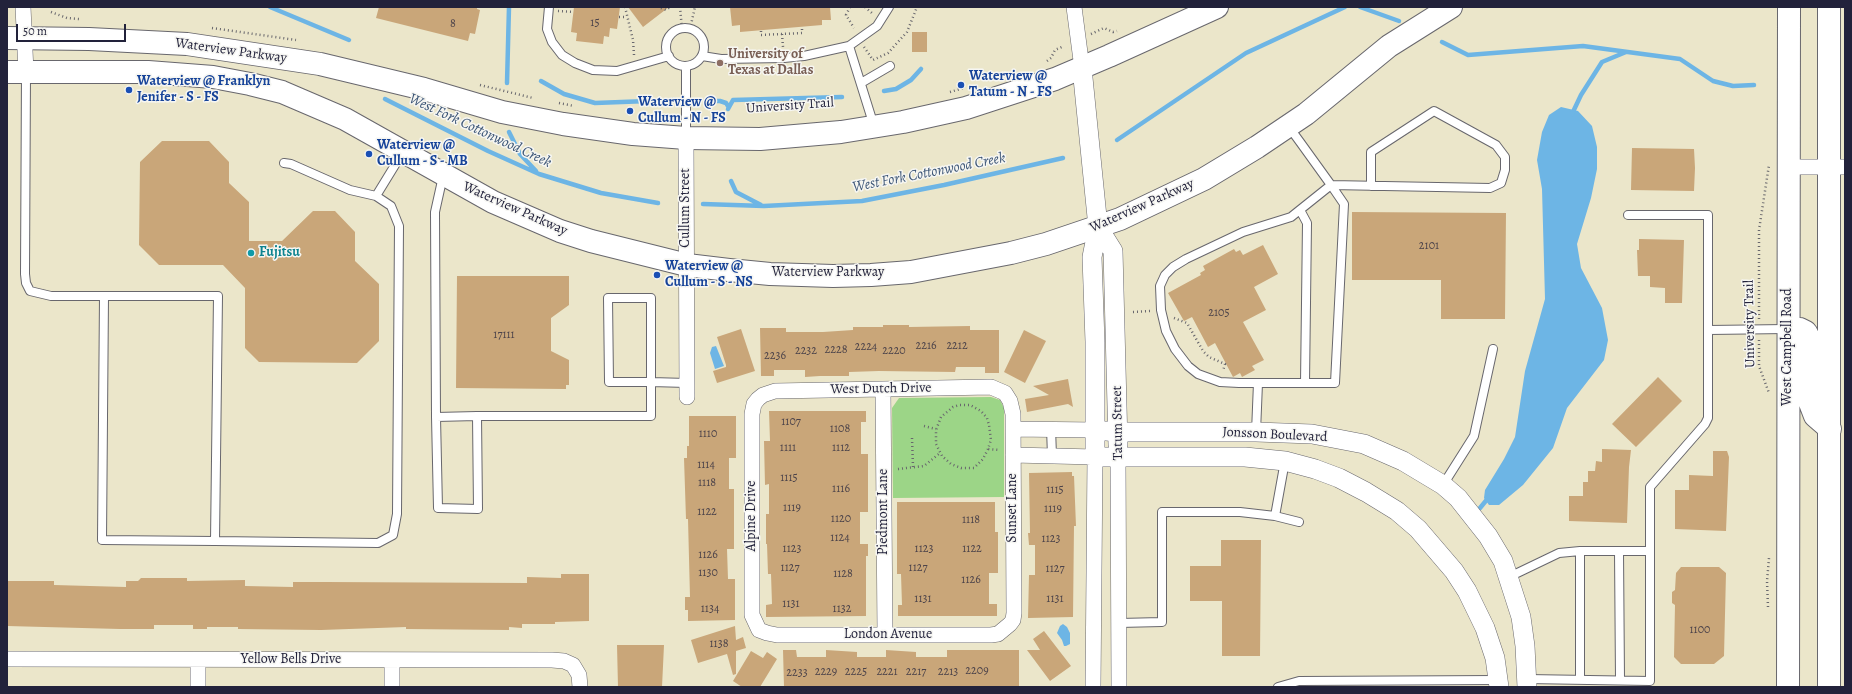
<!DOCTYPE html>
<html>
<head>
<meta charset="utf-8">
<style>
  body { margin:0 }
  #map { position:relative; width:1852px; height:694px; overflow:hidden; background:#ebe6ca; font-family:Alegreya,serif }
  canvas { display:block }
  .frame { position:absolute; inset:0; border:8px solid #22223b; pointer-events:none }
  .scale { position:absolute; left:16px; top:24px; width:110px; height:18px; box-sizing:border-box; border:2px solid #22223b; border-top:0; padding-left:5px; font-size:12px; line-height:14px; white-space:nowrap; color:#22223b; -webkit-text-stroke:3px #f6f6f2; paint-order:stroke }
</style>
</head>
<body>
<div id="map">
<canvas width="1852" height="694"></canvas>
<div class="frame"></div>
<div class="scale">50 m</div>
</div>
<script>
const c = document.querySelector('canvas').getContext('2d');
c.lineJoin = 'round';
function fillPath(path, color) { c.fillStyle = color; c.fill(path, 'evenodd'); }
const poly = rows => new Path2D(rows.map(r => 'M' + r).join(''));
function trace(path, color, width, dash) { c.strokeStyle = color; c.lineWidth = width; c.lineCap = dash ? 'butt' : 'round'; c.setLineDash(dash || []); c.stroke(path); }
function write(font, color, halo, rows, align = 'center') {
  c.font = font + ' Alegreya,serif'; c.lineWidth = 3; c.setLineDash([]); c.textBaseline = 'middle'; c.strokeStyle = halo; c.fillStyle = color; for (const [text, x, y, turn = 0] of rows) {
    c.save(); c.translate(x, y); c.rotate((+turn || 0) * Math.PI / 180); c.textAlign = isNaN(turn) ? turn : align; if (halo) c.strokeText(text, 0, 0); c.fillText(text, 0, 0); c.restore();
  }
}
fillPath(poly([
  [991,397,1000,400,1004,408,1004,497,893,498,892,408,899,398]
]), '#9cd587');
fillPath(poly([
  [1561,107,1578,111,1592,126,1597,147,1597,169,1591,198,1577,244,1581,268,1602,308,1608,340,1604,360,1567,408,1553,448,1523,485,1499,505,1489,505,1484,498,1485,490,1504,459,1515,437,1525,371,1545,299,1542,189,1537,160,1542,132,1549,115],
  [716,346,724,366,715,369,710,353,712,347],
  [1063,624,1067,627,1070,633,1070,644,1066,646,1064,646,1062,640,1057,633,1060,626]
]), '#6db5e5');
trace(poly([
  [270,7,349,40],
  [1360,7,1399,21],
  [1442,42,1468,55,1583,46,1680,59,1713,81,1733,86,1754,85],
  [541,81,564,94,595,103,675,100],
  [507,83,509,7],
  [884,91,896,89,911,80,921,69],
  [385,99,488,151,539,174,601,193,658,203],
  [709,101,720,101,726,103,728,106],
  [728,109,733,100,842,97],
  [1572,114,1581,95,1602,62,1626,52],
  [509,132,520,154,536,171],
  [1117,140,1246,53,1345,7],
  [731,181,736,192,761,205],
  [703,204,764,206,862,201,944,185,1063,158],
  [1480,508,1489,497]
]), '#6db5e5', 4.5);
fillPath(poly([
  [379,7,477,7,477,9,480,10,475,34,470,33,468,41,376,18],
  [574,7,620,7,617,29,610,28,609,37,604,36,603,44,576,41,577,33,571,32],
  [628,7,669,7,643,27],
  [730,7,830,7,831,20,822,20,822,25,740,32,740,25,732,26],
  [912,32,927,32,927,52,912,52],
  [162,141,209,141,229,162,229,183,249,202,249,241,282,241,313,211,335,211,355,232,355,261,379,284,379,341,357,363,259,362,245,348,245,288,223,265,159,265,139,245,140,162],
  [1632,148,1694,149,1695,168,1694,191,1631,190],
  [1352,212,1506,213,1505,319,1441,319,1441,280,1352,280],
  [1639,239,1684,240,1682,303,1665,303,1665,288,1650,287,1650,276,1638,276,1637,250,1639,250],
  [1263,245,1278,274,1254,287,1266,310,1243,322,1264,360,1252,366,1255,370,1242,377,1240,373,1233,377,1215,343,1208,347,1192,317,1184,321,1168,293,1201,275,1200,273,1205,270,1203,266,1234,249,1236,252,1240,250,1243,255],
  [457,276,569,276,569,305,551,318,551,351,569,360,569,385,566,385,566,389,456,388],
  [883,325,909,325,909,327,970,326,970,330,999,330,999,373,985,373,985,367,956,367,955,372,879,371,849,372,849,376,820,376,805,377,805,370,774,370,774,376,761,376,760,328,786,328,786,332,823,332,853,330,853,327,883,327],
  [741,329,755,371,717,383,713,371,726,367,726,365,717,337],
  [1024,330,1046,341,1025,383,1004,372],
  [1658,377,1682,401,1636,447,1612,424],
  [1068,379,1073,407,1068,404,1027,412,1025,399,1049,395,1033,386],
  [769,411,866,411,866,422,861,422,861,454,868,454,868,512,860,512,860,544,868,544,868,556,866,556,866,616,766,617,766,605,772,604,771,574,768,574,767,544,766,544,766,514,769,514,769,484,765,485,764,441,770,441],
  [689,416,736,416,736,458,729,458,729,489,734,489,734,549,727,549,728,579,735,579,735,620,688,621,688,610,685,610,685,597,690,597,688,519,686,519,684,458,687,458,687,446,689,446],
  [1602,449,1631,450,1629,467,1627,523,1569,521,1569,496,1583,496,1583,482,1588,482,1588,471,1595,471,1596,461,1602,462],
  [1713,451,1727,451,1729,457,1726,531,1675,529,1675,490,1689,490,1689,475,1713,476],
  [1072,472,1072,476,1074,476,1076,526,1074,526,1073,617,1028,618,1029,575,1035,575,1035,545,1029,545,1028,533,1030,533,1029,473],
  [897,502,995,502,995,532,998,532,998,573,989,573,989,604,997,604,997,616,898,616,898,605,902,605,901,574,897,574],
  [1221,540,1261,540,1260,656,1222,656,1222,601,1190,601,1190,566,1221,566],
  [1681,567,1719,567,1726,573,1724,656,1714,664,1681,664,1674,657,1675,605,1672,603,1672,592,1675,590,1676,573],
  [561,574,589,574,589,621,555,622,555,624,522,624,522,628,509,627,509,630,406,629,406,627,321,630,238,629,238,627,207,627,207,629,193,629,193,625,154,625,154,629,120,629,7,626,7,581,54,581,54,585,126,587,126,581,138,581,141,578,187,578,187,581,245,580,245,586,293,587,293,582,326,582,527,583,527,577,561,578],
  [735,626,736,640,743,637,746,648,736,651,736,674,733,675,727,654,698,663,691,640],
  [1044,631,1071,666,1050,681,1027,650,1040,650,1033,639],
  [617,645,664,645,662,687,618,687],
  [783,650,796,650,797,657,826,657,826,650,857,652,857,657,886,657,886,650,916,652,916,657,947,657,947,650,1019,650,1019,687,784,687],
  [751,651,763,658,767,652,777,659,760,687,742,687,733,681]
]), '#c9a679');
const service = poly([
  [549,7,547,29,552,42,562,55,575,63,593,70,617,71,669,56],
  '666 47a19 19 0 1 1 38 0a19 19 0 1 1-38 0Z',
  [849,46,874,126],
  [702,56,721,59,784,58,804,56,849,46,877,26,889,7],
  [686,66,686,137],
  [26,73,25,274,26,283,30,291,51,296,218,296,215,541,378,543,393,535,397,514,399,226,391,206,376,196,350,190,291,164,284,163],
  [861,83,890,66],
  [1289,127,1300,142,1331,185,1344,204,1335,383,1239,383,1220,382,1198,374,1188,366,1175,349,1166,331,1161,310,1160,286,1165,275,1173,267,1186,259,1243,232,1291,217,1331,185,1490,188,1501,183,1505,170,1505,157,1496,145,1434,111,1371,152,1371,186],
  [376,196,403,152],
  [1300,210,1307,223,1305,383],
  [104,296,102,540,215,541],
  [1708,330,1787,329],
  [477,416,478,509,438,508,436,417,477,416,651,416,651,298,608,298,609,382,651,382,687,383],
  [436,417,435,212,443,176],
  [1051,428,1052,456],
  [1256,432,1258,383],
  [1443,485,1474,436,1493,349],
  [1275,516,1285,461],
  [1580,551,1580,680],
  [1619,551,1620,680],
  [1509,577,1559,553,1580,551,1650,551,1650,487,1705,424,1708,418,1708,215,1628,215],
  [1119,623,1162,622,1162,512,1240,512,1275,516,1299,522],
  [1527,679,1650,681,1650,551],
  [1278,687,1299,681,1498,680]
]);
const minor = poly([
  [23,7,26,72],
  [1074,7,1082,68],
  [686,138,687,397],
  [1788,167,1845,167],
  [991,387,1005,393,1010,401,1013,414,1014,613,1013,620,1010,624,998,634,991,635,777,635,767,633,759,630,752,615,752,414,754,404,758,399,763,395,775,391,991,387],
  [883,389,885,634],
  [1013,429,1095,430],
  [1013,455,1095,457,1093,687],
  [1118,458,1119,687],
  [7,659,552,660,564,661,573,665,579,675,580,687],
  [198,687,198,660],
  [392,687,392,660]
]);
const tertiary = poly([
  [1082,68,1098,227,1092,257,1095,342,1095,457,1245,457,1285,461,1315,469,1339,478,1366,492,1397,511,1418,529,1454,571,1467,591,1485,628,1495,658,1499,687],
  [1098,227,1113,251,1118,445],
  [1095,430,1118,432,1256,432,1312,434,1364,444,1403,461,1443,485,1458,498,1488,536,1503,561,1521,617,1525,646,1527,687]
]);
const secondary = poly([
  [7,38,89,39,187,44,320,64,424,89,502,112,563,124,633,134,686,138,760,139,841,132,903,122,966,108,1055,79,1109,56,1217,7],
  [7,72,148,72,213,77,250,84,282,92,345,119,493,202,560,231,591,241,687,265,729,270,770,274,833,276,871,275,911,272,1011,253,1046,244,1120,219,1204,179,1257,147,1306,114,1389,46,1451,7],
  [1788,329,1800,329,1806,332,1809,338,1810,403,1815,416,1830,429],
  [1788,687,1789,7],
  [1829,687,1829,7]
]);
trace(service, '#68676d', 10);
trace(minor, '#68676d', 16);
trace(tertiary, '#68676d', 20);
trace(secondary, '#68676d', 24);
trace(poly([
  [625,7,633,40,634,55],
  [680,7,682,29],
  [850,7,846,15,854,28],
  [865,7,873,14],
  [661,8,666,10,670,7],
  [558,11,573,12],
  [51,12,67,18,79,19],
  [619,17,627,17],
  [212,28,296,40],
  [690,29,695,7],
  [761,31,761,35,802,33,802,26],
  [782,34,783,47],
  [1091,34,1104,28,1113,32,1117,31],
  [864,47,873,60,888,53,907,32,917,7],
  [1047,61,1051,58,1055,50,1064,46],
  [480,85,533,98],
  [950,92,964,88],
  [559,103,574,106],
  [1133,312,1151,311],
  [1174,318,1187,323,1203,351,1209,357,1225,364,1223,371],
  [1759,319,1759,230,1769,165],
  [1759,340,1759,366,1769,393],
  [924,426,936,429],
  [912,438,913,467],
  [988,449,983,459,974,468,961,468,951,464,942,456,936,444,936,430,941,417,953,407,959,405,970,405,981,411,987,418,989,425,991,440,988,449,999,450],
  [898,469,924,466,940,453],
  [1768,607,1767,581,1769,558]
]), '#68676d', 2.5, [1, 3]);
trace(service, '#fff', 8);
trace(minor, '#fff', 15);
trace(tertiary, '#fff', 19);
trace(secondary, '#fff', 22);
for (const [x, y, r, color] of [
  [720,63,4,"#8d6e63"],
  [961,85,4,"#1a4fb4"],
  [129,90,4,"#1a4fb4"],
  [630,111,4,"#1a4fb4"],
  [369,154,4,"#1a4fb4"],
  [251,253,4,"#0f9aa8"],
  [657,275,4,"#1a4fb4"]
]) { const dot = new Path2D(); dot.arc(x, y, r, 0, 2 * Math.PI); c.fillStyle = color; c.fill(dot); trace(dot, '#f6f6f2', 1.5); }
write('12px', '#4c434a', null, [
  ["15",595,23],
  ["8",453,24],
  ["2101",1429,246],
  ["2105",1219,313],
  ["17111",504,335],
  ["2216",926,346],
  ["2212",957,346],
  ["2224",866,347],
  ["2228",836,350],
  ["2232",806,351],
  ["2220",894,351],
  ["2236",775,356],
  ["1107",791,422],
  ["1108",840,429],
  ["1110",708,434],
  ["1111",788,448],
  ["1112",841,448],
  ["1114",706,465],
  ["1115",789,478],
  ["1118",707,483],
  ["1116",841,489],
  ["1115",1055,490],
  ["1119",792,508],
  ["1119",1053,509],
  ["1122",707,512],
  ["1120",841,519],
  ["1118",971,520],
  ["1124",840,538],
  ["1123",1051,539],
  ["1123",792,549],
  ["1123",924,549],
  ["1122",972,549],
  ["1126",708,555],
  ["1127",790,568],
  ["1127",918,568],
  ["1127",1055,569],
  ["1130",708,573],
  ["1128",843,574],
  ["1126",971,580],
  ["1131",923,599],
  ["1131",1055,599],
  ["1131",791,604],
  ["1134",710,609],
  ["1132",842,609],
  ["1100",1700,630],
  ["1138",719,644],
  ["2209",977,671],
  ["2229",826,672],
  ["2225",856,672],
  ["2221",887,672],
  ["2217",916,672],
  ["2213",948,672],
  ["2233",797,673]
]);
write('14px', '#22223b', '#f6f6f2', [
  ["Waterview Parkway",231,51,8],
  ["University Trail",790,106,-4],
  ["Waterview Parkway",1142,206,-24],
  ["Cullum Street",686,208,-90],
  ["Waterview Parkway",515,209,24],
  ["Waterview Parkway",828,273],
  ["University Trail",1750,324,-91],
  ["West Campbell Road",1788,347,-90],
  ["West Dutch Drive",881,389,-1],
  ["Tatum Street",1118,423,-91],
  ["Jonsson Boulevard",1275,435,3],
  ["Sunset Lane",1013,508,-90],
  ["Piedmont Lane",884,512,-90],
  ["Alpine Drive",752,516,-90],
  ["London Avenue",888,635],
  ["Yellow Bells Drive",291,660]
]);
write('bold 14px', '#785e54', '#f6f6f2', [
  ["University of",728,55],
  ["Texas at Dallas",728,71]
], 'left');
write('bold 14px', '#164399', '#f6f6f2', [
  ["Waterview @",969,77],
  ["Tatum - N - FS",969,93],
  ["Waterview @ Franklyn",137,82],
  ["Jenifer - S - FS",137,98],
  ["Waterview @",638,103],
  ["Cullum - N - FS",638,119],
  ["Waterview @",377,146],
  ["Cullum - S - MB",377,162],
  ["Waterview @",665,267],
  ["Cullum - S - NS",665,283]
], 'left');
write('bold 14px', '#0d838f', '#f6f6f2', [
  ["Fujitsu",259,253]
], 'left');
write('italic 15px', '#3c5576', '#f6f6f2', [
  ["West Fork Cottonwood Creek",480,131,25],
  ["West Fork Cottonwood Creek",929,173,-11]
]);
</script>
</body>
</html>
